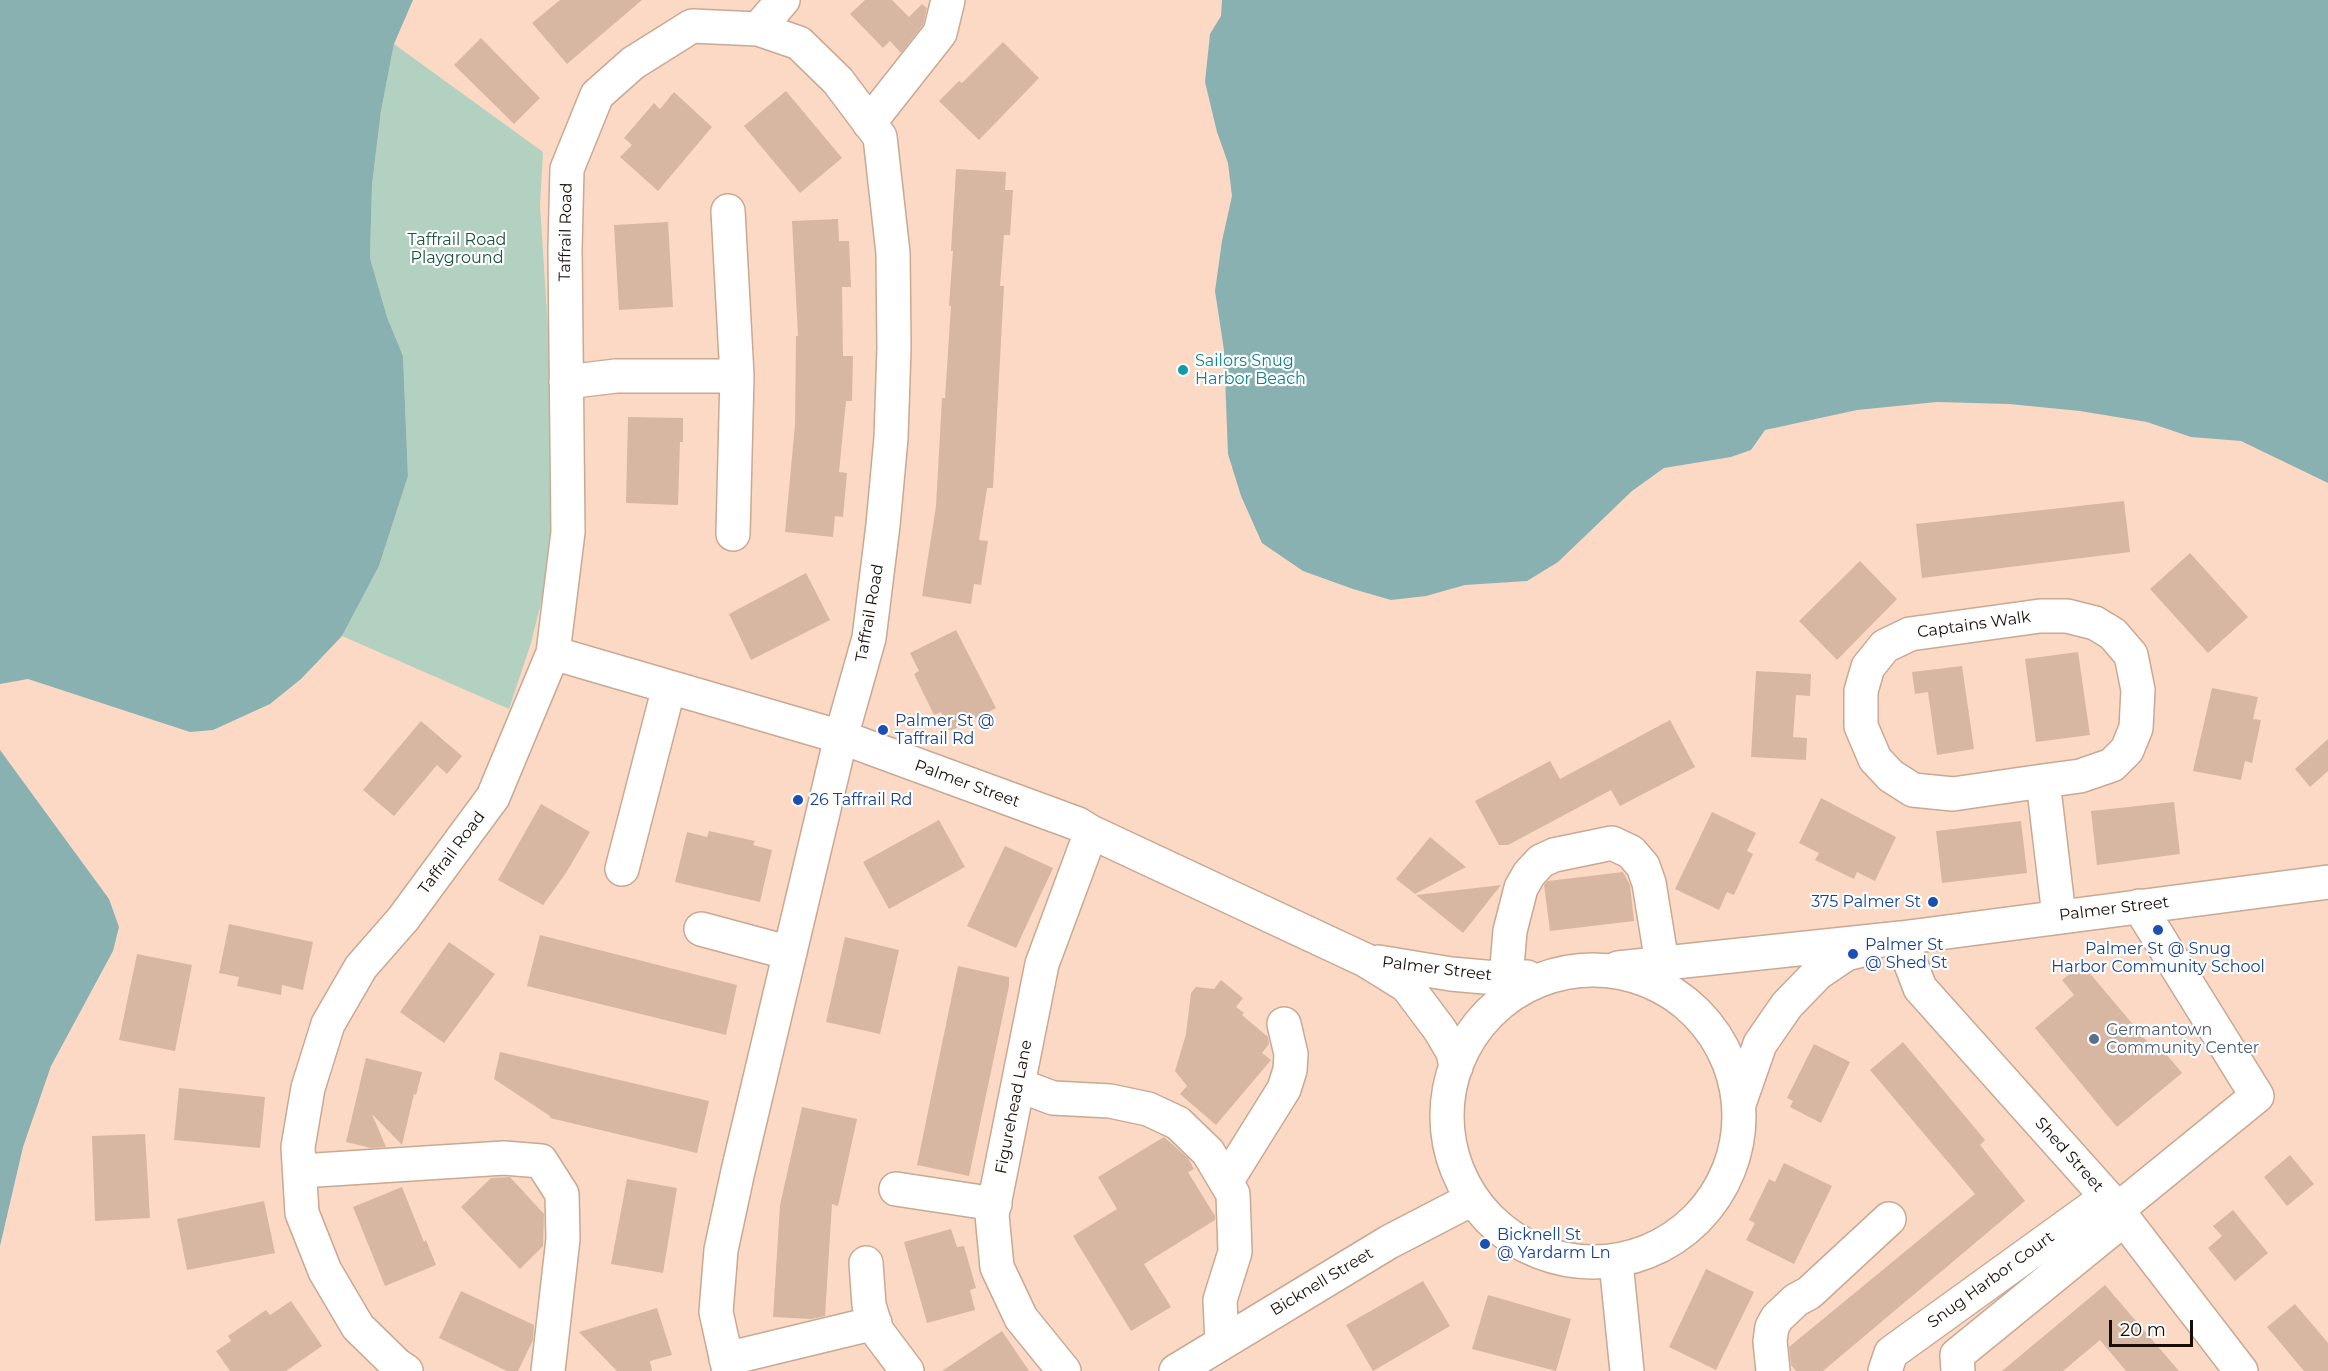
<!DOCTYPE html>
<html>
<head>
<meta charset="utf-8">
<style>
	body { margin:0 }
	#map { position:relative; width:2328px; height:1371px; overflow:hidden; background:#fbd9c4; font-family:Montserrat,sans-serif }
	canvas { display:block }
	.scale { position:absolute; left:2109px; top:1320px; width:84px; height:27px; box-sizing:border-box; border:3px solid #190e07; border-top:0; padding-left:8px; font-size:18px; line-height:21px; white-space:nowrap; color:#190e07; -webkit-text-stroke:4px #fff; paint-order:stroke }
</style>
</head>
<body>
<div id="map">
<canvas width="2328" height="1371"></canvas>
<div class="scale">20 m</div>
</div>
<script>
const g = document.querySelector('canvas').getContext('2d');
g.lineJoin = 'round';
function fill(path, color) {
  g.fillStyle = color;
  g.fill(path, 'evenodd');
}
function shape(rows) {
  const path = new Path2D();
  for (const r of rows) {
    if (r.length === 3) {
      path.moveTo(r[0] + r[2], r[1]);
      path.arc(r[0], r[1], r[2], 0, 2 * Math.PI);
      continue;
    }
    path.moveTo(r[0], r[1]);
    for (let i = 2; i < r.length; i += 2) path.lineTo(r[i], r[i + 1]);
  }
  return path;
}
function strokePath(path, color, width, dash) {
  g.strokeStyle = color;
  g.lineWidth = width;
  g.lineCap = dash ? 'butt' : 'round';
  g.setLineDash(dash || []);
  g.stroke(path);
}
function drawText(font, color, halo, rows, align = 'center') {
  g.font = font + ' Montserrat,sans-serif';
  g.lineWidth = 4.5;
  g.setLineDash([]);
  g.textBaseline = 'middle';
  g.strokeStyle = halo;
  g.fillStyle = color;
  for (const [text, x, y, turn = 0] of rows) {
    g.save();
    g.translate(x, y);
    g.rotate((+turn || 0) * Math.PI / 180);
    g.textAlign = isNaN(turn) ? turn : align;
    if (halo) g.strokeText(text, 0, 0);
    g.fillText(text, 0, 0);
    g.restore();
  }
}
const green = shape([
	[394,44,543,152,540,205,554,421,556,503,546,582,531,643,509,709,342,636,379,566,408,476,403,356,387,317,370,258,372,185,381,111]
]);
const water = shape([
	[0,0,413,0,394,44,381,111,372,185,370,258,387,317,403,356,408,476,379,566,342,636,301,679,270,704,213,730,190,732,28,679,0,684],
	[1222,0,2328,0,2328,483,2241,441,2191,437,2147,422,2080,411,2009,404,1937,402,1857,410,1765,430,1751,450,1731,457,1664,468,1632,491,1558,562,1527,581,1465,585,1426,596,1391,600,1353,589,1303,571,1262,543,1241,496,1228,454,1224,350,1215,291,1222,241,1232,196,1228,163,1217,132,1205,82,1210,34,1221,16],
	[0,750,109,899,119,927,113,951,51,1066,23,1147,0,1246]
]);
const building = shape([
	[560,0,642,0,567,64,532,23],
	[865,0,892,0,909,17,922,4,927,8,923,25,901,53,890,41,883,48,850,14],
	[481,38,540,98,514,124,454,65],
	[1003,42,1039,78,979,140,939,101,959,81,962,83],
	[786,91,842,158,800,193,744,126],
	[674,92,712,127,658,191,620,157,632,145,624,138,654,103,660,109],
	[956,169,1006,172,1005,190,1013,190,1010,235,1004,235,1000,286,1004,286,993,488,987,488,979,540,988,541,981,585,974,584,971,604,922,596,936,506,942,398,945,398,951,306,949,306,953,251,951,251],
	[838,219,839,241,849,241,851,287,842,287,843,356,853,356,852,401,846,401,839,472,847,473,843,517,835,516,833,537,785,532,795,425,796,336,798,336,792,221],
	[668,222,673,307,619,310,614,225],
	[628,417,683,418,683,442,680,442,678,505,626,503],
	[2124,501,2130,552,1922,578,1916,524],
	[2190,553,2248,617,2208,653,2150,589],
	[1860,561,1897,599,1837,660,1799,621],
	[806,573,830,620,751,660,729,614],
	[956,630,996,708,950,731,941,712,934,715,914,674,919,671,910,653],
	[2078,652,2090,735,2036,742,2025,659],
	[1962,666,1974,749,1937,755,1928,692,1915,694,1912,672],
	[1756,671,1811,674,1810,696,1796,695,1793,737,1807,738,1806,760,1751,757],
	[2212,688,2258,697,2253,719,2261,720,2252,763,2245,761,2241,780,2193,771],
	[1670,720,1695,767,1620,806,1611,790,1508,845,1499,845,1475,801,1550,761,1560,779],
	[421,721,462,756,447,774,437,765,394,816,363,790],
	[2328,739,2328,771,2310,787,2295,769],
	[1821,798,1896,837,1875,881,1857,872,1854,879,1815,860,1819,853,1799,843],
	[2174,802,2180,854,2097,865,2091,811],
	[541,804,590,832,566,873,543,905,498,880],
	[1712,812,1756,833,1747,851,1753,854,1734,895,1727,892,1719,910,1675,889],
	[939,820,965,867,889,909,863,862],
	[2021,821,2027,873,1942,883,1936,831],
	[709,831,755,841,753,845,772,850,760,902,675,882,687,832,707,837],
	[1430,837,1466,867,1415,894,1396,879],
	[1005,846,1053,868,1016,948,967,926],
	[1623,872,1630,885,1634,921,1550,931,1544,885,1548,881],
	[1501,885,1463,933,1416,895],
	[229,924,313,942,303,990,282,985,281,995,237,986,239,977,219,973],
	[540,935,737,985,726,1035,527,986],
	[845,937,899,950,880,1034,826,1022],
	[449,942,495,974,444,1043,400,1012],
	[137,954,192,965,175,1051,119,1040],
	[2082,964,2157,1053,2162,1049,2182,1073,2117,1127,2035,1028,2074,995,2062,980],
	[958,966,1009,977,1009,986,969,1176,917,1165],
	[1221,980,1243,998,1236,1007,1244,1013,1242,1015,1268,1037,1269,1044,1262,1053,1271,1060,1216,1125,1180,1094,1187,1086,1175,1071,1186,1034,1191,993,1196,987,1214,989],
	[1903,1042,1985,1140,1980,1145,2025,1201,1823,1371,1796,1371,1791,1365,1789,1347,1975,1194,1870,1070],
	[1814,1044,1850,1062,1821,1123,1790,1107,1793,1101,1787,1098],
	[500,1052,709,1101,697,1153,550,1118,550,1116,494,1079],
	[366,1058,422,1072,416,1095,414,1094,402,1145,372,1114,386,1147,371,1148,346,1142],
	[179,1088,265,1097,260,1148,174,1140],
	[802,1107,857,1119,838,1206,832,1204,825,1316,811,1319,773,1317,780,1205],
	[145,1134,150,1218,95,1221,92,1136],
	[1164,1137,1188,1158,1194,1169,1188,1172,1215,1216,1215,1220,1144,1264,1171,1307,1131,1331,1073,1236,1117,1209,1098,1177],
	[2290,1155,2314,1184,2287,1206,2264,1177],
	[1784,1163,1832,1186,1794,1264,1746,1240,1755,1223,1749,1220,1769,1179,1775,1182],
	[510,1177,544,1214,543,1246,520,1269,461,1207,491,1178],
	[627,1179,677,1188,663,1273,611,1264],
	[402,1187,424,1242,426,1240,436,1265,385,1286,353,1207],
	[264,1201,275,1253,187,1270,177,1219],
	[2233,1210,2268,1253,2235,1281,2208,1248,2222,1236,2213,1226],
	[951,1229,957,1247,964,1246,976,1288,970,1290,975,1310,927,1323,904,1242],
	[1706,1269,1754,1292,1716,1370,1669,1347],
	[1423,1281,1450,1326,1373,1371,1346,1325],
	[2105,1285,2179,1371,2126,1371,2100,1340,2063,1371,2002,1371],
	[461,1291,534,1325,533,1340,518,1371,507,1371,439,1338],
	[1488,1295,1571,1319,1556,1371,1472,1349],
	[291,1301,322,1346,286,1371,230,1371,216,1351,231,1341,228,1336,266,1310,270,1315],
	[2295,1304,2328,1343,2328,1371,2304,1371,2267,1327],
	[657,1308,672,1355,650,1361,652,1371,617,1371,579,1332],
	[1002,1331,1029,1371,942,1371]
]);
const minor = shape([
	[758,29,783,0],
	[869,123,940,33,948,0],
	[728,211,737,376,733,534],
	[566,382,616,376,737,376],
	[553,653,841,737,1078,824,1091,832,1365,960,1407,986,1440,1030,1453,1052,1456,1067],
	[2043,781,2080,776,2112,765,2127,750,2136,728,2138,690,2131,655,2113,634,2095,623,2067,616,2040,616,1910,634,1885,646,1868,667,1861,691,1861,726,1875,759,1891,776,1913,790,1953,794,2043,781,2059,916],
	[622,869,669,687],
	[701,929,790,953],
	[1901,938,1920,988,2107,1197,2241,1371],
	[1378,962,1451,974,1496,978,1527,977],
	[1618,968,1901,938,2328,882],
	[1593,1116,146],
	[1506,978,1510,931,1521,888,1529,874,1541,861,1554,855,1612,843,1631,852,1643,866,1649,883,1662,963],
	[1018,1085,1053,1098,1110,1101,1148,1109,1178,1123,1208,1152,1233,1194,1235,1252,1220,1300,1222,1343],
	[1739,1104,1760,1044,1787,1005,1818,973,1846,954,1862,950],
	[301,1171,504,1158,541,1161,562,1194,563,1239,548,1371],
	[1226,1182,1284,1089,1290,1070,1291,1054,1284,1024],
	[896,1189,995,1204],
	[2117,1210,2257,1096,2139,906],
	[1616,1262,1627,1371],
	[866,1263,869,1305,877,1331,907,1371],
	[726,1359,875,1323],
	[406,1371,397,1365,358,1327,325,1271,302,1213,298,1147,308,1088,328,1024,361,967,403,919,493,797,553,653,568,532,565,249,567,169,597,95,633,63,692,26,758,29,799,43,838,81,880,137,893,253,894,348,891,438,883,525,869,638,841,737,738,1171,721,1250,716,1312,729,1371],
	[1064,1371,1021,1318,997,1267,992,1215,1042,964,1091,832],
	[1176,1371,1389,1242,1472,1199],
	[1773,1371,1770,1341,1772,1327,1777,1318,1796,1300,1809,1293,1889,1219],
	[1885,1371,1891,1353,2107,1197],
	[1958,1371,1957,1355,2124,1219]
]);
const markers = [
	[1183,370,6,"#0f9aa8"],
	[883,730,6,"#1a4fb4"],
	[798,800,6,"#1a4fb4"],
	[1933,902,6,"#1a4fb4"],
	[2158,930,6,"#1a4fb4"],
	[1853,954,6,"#1a4fb4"],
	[2094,1039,6,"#5c6f8a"],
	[1485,1244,6,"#1a4fb4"]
];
const streetNames = [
	["Taffrail Road",566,232,-89],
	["Taffrail Road",870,613,-80],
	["Captains Walk",1974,625,-8],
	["Palmer Street",967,784,20],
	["Taffrail Road",452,853,-53],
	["Palmer Street",2114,909,-7],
	["Palmer Street",1437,969,7],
	["Figurehead Lane",1014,1107,-79],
	["Shed Street",2069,1155,48],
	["Snug Harbor Court",1991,1280,-36],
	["Bicknell Street",1322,1282,-31]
];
const parkNames = [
	["Taffrail Road",457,240],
	["Playground",457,258]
];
const cultureNames = [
	["Sailors Snug",1195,361],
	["Harbor Beach",1195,379]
];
const transitNames = [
	["Palmer St @",895,721],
	["Taffrail Rd",895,739],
	["26 Taffrail Rd",810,800],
	["375 Palmer St",1921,902,"right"],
	["Palmer St",1865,945],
	["@ Shed St",1865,963],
	["Palmer St @ Snug",2158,949,"center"],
	["Harbor Community School",2158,967,"center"],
	["Bicknell St",1497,1235],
	["@ Yardarm Ln",1497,1253]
];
const serviceNames = [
	["Germantown",2106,1030],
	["Community Center",2106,1048]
];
fill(green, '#b2d1c1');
fill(water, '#89b1b2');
fill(building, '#d8b7a2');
strokePath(minor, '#c9a994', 36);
strokePath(minor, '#fff', 33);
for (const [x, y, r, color] of markers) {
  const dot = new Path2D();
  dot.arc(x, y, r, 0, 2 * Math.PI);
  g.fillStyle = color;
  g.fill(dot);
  strokePath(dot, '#fff', 2);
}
drawText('16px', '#190e07', '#fff', streetNames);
drawText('16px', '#19543d', '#fff', parkNames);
drawText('16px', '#0d838f', '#fff', cultureNames, 'left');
drawText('16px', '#164399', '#fff', transitNames, 'left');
drawText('16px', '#4e5e75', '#fff', serviceNames, 'left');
</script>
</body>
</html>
